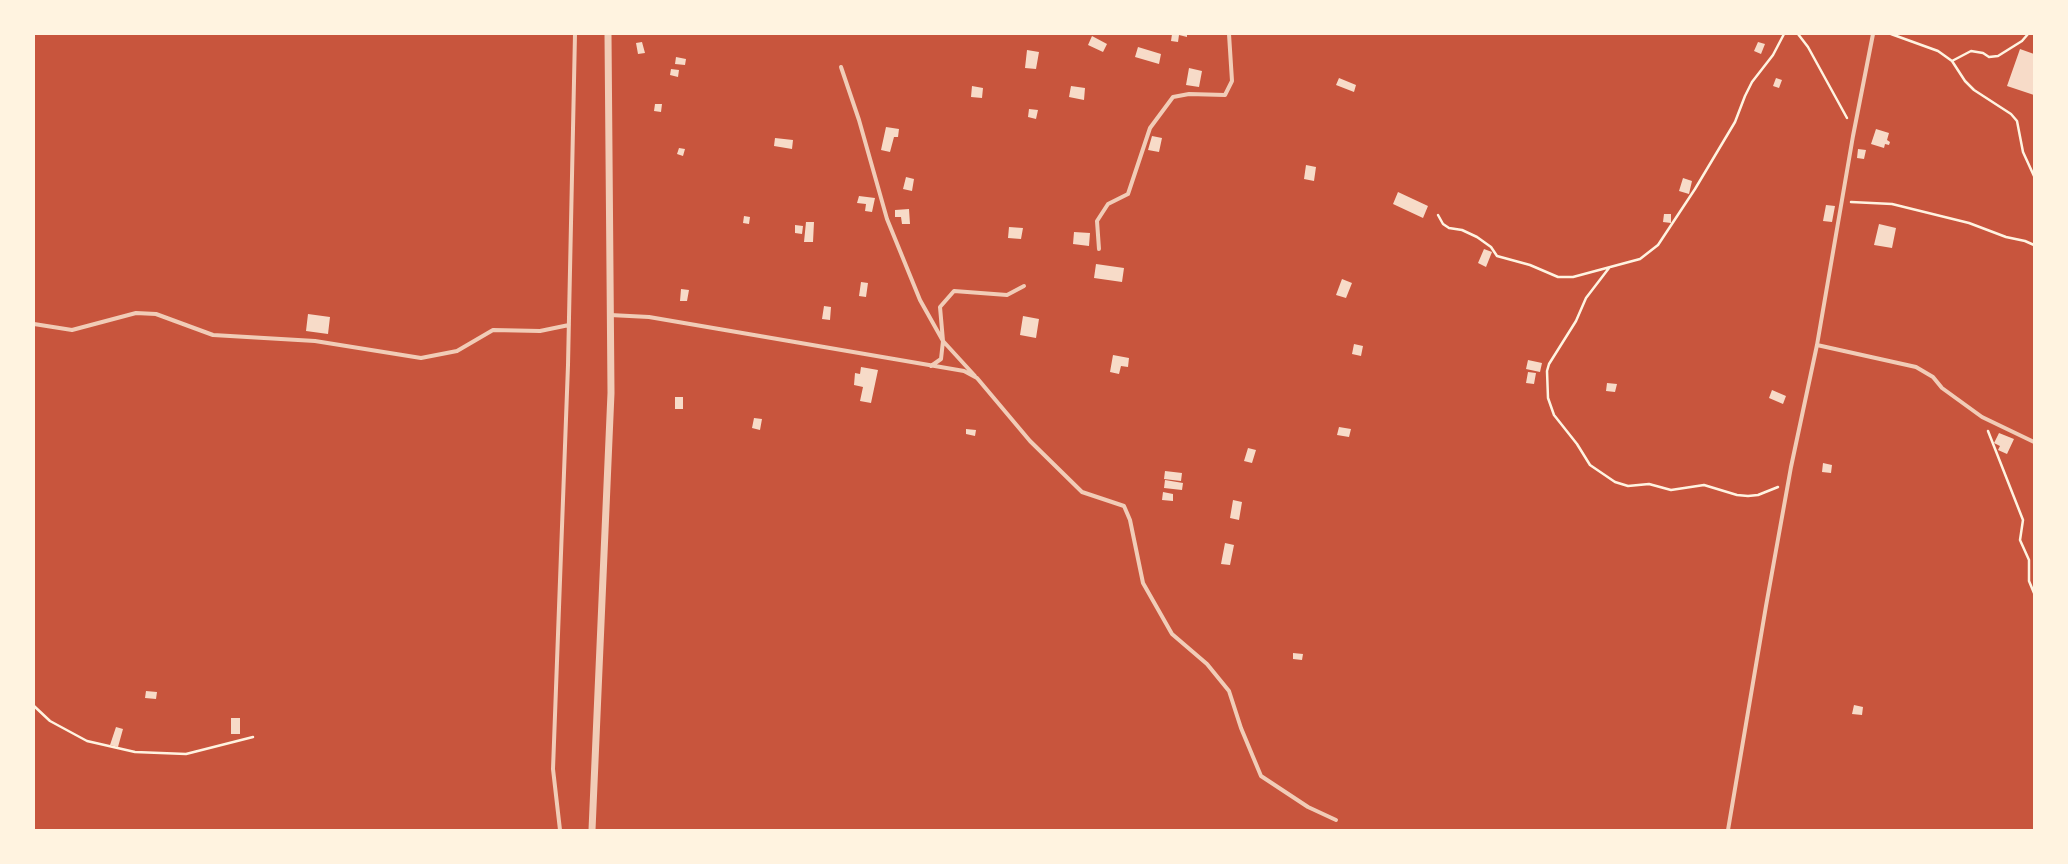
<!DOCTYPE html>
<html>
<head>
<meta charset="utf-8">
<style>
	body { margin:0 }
	#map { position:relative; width:2068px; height:864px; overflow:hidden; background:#c8553d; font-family:Quicksand,sans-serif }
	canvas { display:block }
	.frame { position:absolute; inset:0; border:35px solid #fff3e0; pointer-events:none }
</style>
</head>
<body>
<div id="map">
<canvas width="2068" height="864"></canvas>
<div class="frame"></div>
</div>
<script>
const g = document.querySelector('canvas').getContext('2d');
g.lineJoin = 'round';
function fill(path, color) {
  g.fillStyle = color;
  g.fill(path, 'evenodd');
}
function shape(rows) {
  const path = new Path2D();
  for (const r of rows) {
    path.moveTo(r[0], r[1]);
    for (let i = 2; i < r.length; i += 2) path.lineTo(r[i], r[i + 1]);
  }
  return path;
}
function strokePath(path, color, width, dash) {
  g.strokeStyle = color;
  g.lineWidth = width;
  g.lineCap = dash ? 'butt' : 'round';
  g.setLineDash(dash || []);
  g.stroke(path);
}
const building = shape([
	[1172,34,1187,34,1187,37,1179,35,1178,42,1171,41],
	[1092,36,1107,44,1103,52,1088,45],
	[642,42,645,53,638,54,636,43],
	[1758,42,1765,44,1761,54,1754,51],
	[1138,47,1161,54,1159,64,1135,57],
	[2020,49,2034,54,2034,95,2007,86],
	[1027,50,1039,52,1036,69,1025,68],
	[676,57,686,59,685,65,675,64],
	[1189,68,1202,71,1199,87,1186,85],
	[671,69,679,70,678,77,670,75],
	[1339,78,1356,85,1354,92,1336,85],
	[1776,78,1782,80,1779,88,1773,86],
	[972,86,983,88,982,98,971,97],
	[1071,86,1085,88,1084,100,1069,97],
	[655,104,662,104,661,112,654,111],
	[1029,109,1038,110,1036,119,1028,117],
	[886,127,899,129,898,137,894,137,890,152,881,150],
	[1876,129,1889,133,1887,140,1890,142,1889,145,1885,144,1884,148,1871,144],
	[1152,136,1162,138,1159,152,1148,150],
	[775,138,793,140,792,149,774,146],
	[679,148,685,149,683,156,677,154],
	[1858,149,1866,150,1864,159,1857,158],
	[1306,165,1316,167,1314,181,1304,179],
	[906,177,914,179,912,191,903,189],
	[1683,178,1692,181,1689,194,1679,191],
	[1398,192,1428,206,1423,218,1393,204],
	[859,196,875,198,872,212,865,211,866,204,857,203],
	[1826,205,1835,206,1832,222,1823,221],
	[909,209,910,224,902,224,901,217,895,217,895,210],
	[1664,214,1671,214,1671,223,1663,222],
	[744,216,750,217,749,224,743,223],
	[806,222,814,222,813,242,804,242],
	[1879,224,1896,228,1892,248,1874,245],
	[795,225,803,226,802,234,795,233],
	[1009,227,1023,228,1021,239,1008,238],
	[1074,232,1090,233,1089,246,1073,244],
	[1484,249,1492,252,1486,267,1478,263],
	[1096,264,1124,268,1122,282,1094,278],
	[1342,279,1352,283,1346,298,1336,295],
	[861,282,868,283,866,297,859,296],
	[681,289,689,290,687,301,680,301],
	[824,306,831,307,830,320,822,319],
	[308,314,330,317,328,334,306,331],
	[1023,316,1039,319,1036,338,1020,335],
	[1354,344,1363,346,1361,356,1352,354],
	[1113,355,1129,358,1128,367,1121,366,1119,374,1110,372],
	[1528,360,1542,363,1540,372,1526,369],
	[861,367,878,370,871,403,860,401,863,387,854,385,855,373,860,374],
	[1528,372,1536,373,1534,384,1526,383],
	[1607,383,1617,384,1615,392,1606,391],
	[1772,390,1786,396,1783,404,1769,398],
	[675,397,683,397,683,409,675,409],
	[754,418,762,419,760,430,752,428],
	[1339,427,1351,429,1349,437,1337,435],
	[966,429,976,430,975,436,966,434],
	[1999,433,2014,439,2007,454,1998,450,2000,446,1994,443],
	[1248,448,1256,450,1252,463,1244,461],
	[1823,463,1832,465,1831,473,1822,472],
	[1165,471,1182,473,1181,481,1164,479],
	[1165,480,1183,483,1182,490,1164,488],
	[1163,492,1173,494,1173,501,1162,500],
	[1233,500,1242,502,1239,520,1230,518],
	[1225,543,1234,545,1230,565,1221,564],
	[1293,653,1303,654,1302,660,1293,659],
	[146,691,157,692,156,699,145,698],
	[1854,705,1863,707,1862,715,1852,714],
	[231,718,240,718,240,734,231,734],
	[116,727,123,729,118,747,110,745]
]);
const path = shape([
	[1798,34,1808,47,1847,118],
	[1891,34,1938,51,1952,61,1965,81,1974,90,2011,114,2017,121,2023,152,2034,176],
	[1952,61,1971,51,1983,53,1989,57,1998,56,2022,41,2028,34],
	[1851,202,1892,204,1969,223,2006,237,2025,241,2034,245],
	[1438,215,1443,224,1449,228,1462,230,1477,237,1491,247,1497,256,1530,265,1558,277,1573,277,1640,259,1658,245,1695,189,1735,122,1745,96,1752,82,1773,55,1784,34],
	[1609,268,1586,298,1576,321,1549,364,1547,371,1548,398,1554,415,1577,444,1590,465,1615,482,1628,486,1649,484,1671,490,1704,485,1737,495,1748,496,1758,495,1778,487],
	[1988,431,2023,520,2020,540,2029,560,2029,581,2034,593],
	[34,706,50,721,87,741,135,752,186,754,253,737]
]);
const minor = shape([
	[841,67,859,120,887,219,920,300,943,341,975,376],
	[1099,249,1097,221,1108,204,1128,194,1150,128,1173,97,1189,94,1225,95,1232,81,1229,34],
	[610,315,649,317,964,371,977,378,1030,441,1082,492,1124,506,1130,520,1143,583,1172,634,1207,664,1229,691,1241,728,1261,776,1308,807,1336,820],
	[34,324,72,330,136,313,156,314,213,335,315,341,421,358,457,351,493,330,540,331,569,325],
	[1817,345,1916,367,1933,377,1942,388,1982,417,2034,442],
	[931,366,941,359,943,341,940,307,954,291,1007,295,1024,286],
	[560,830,553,769,568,365,575,34],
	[1728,830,1766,606,1791,467,1817,345,1853,136,1873,34]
]);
const tertiary = shape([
	[592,830,611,393,608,34]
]);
fill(building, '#f7dbc8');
strokePath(path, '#fff3e0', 2.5);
strokePath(minor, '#f1ccb7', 4);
strokePath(tertiary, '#f1ccb7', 7);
</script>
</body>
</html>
